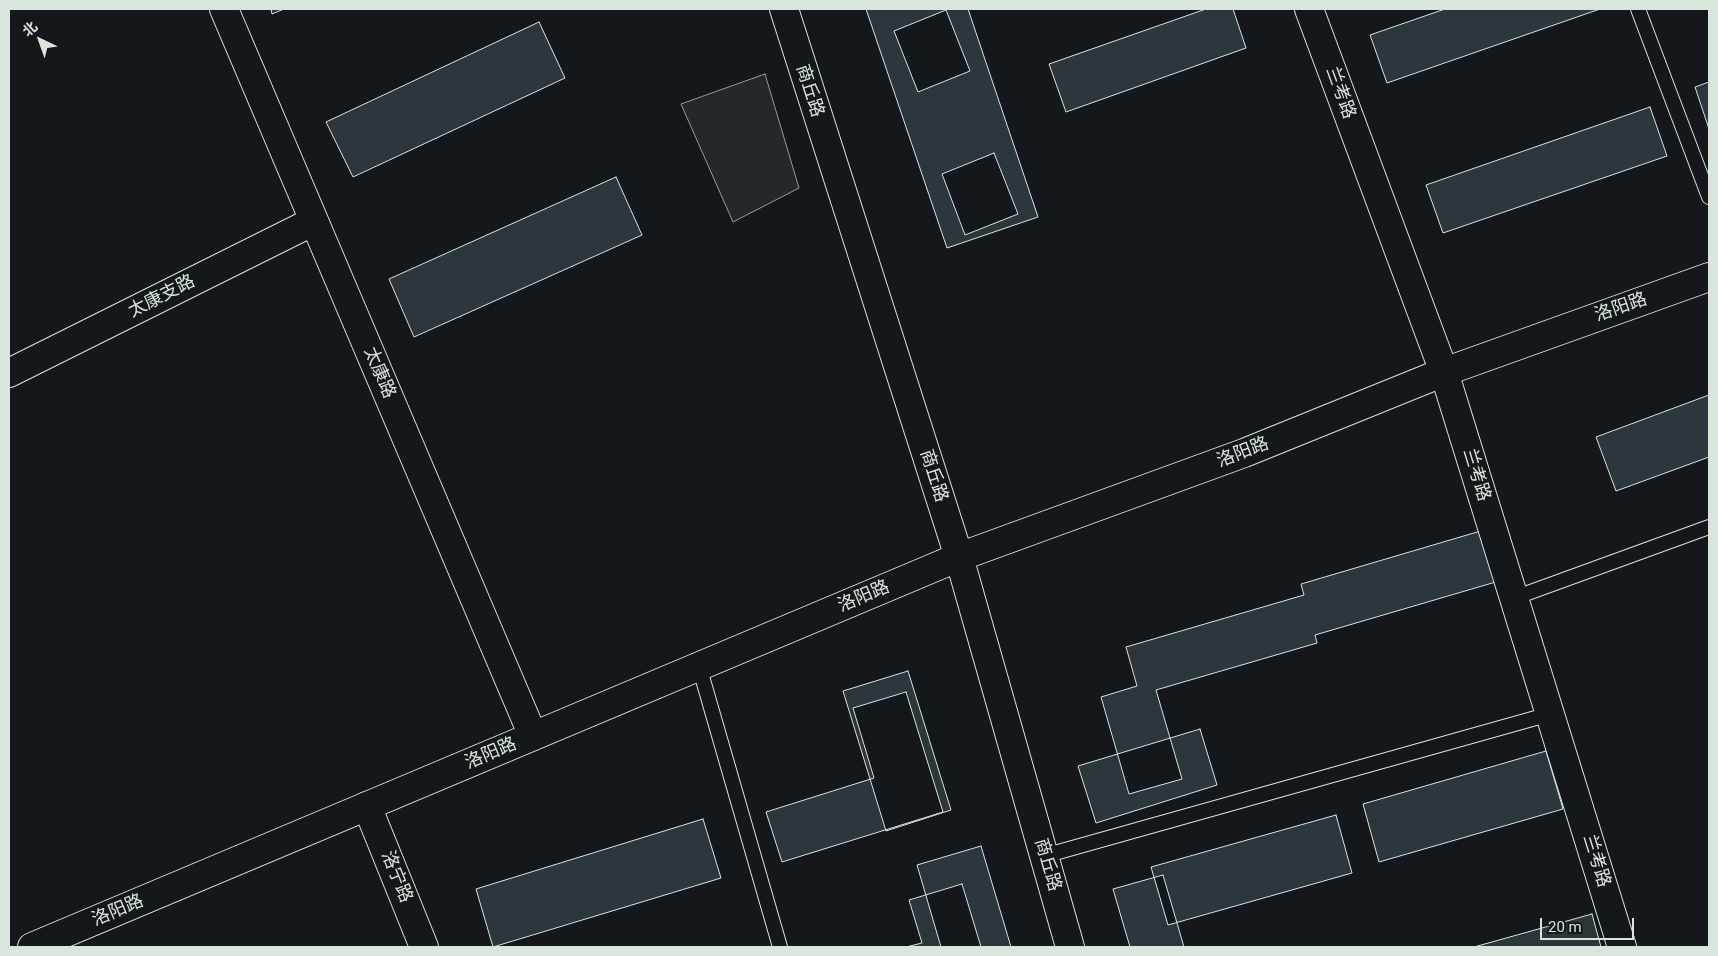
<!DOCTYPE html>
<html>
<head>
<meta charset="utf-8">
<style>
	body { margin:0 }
	#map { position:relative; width:1718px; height:956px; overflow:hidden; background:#14181c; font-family:Roboto,"Noto Sans SC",sans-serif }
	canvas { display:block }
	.frame { position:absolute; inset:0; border:10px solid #d8e6dc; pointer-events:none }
	.north { position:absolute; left:15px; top:15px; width:50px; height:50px; -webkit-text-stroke:4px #14181c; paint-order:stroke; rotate:318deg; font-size:14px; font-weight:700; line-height:20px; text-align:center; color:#d8e6dc }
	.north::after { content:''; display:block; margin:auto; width:18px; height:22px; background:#d8e6dc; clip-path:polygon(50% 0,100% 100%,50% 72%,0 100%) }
	.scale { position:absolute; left:1540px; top:918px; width:94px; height:22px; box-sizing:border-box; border:2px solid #d8e6dc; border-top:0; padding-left:6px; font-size:15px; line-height:18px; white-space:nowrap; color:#d8e6dc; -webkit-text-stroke:4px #14181c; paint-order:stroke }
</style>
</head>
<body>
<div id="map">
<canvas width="1718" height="956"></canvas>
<div class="frame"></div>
<div class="north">北</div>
<div class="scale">20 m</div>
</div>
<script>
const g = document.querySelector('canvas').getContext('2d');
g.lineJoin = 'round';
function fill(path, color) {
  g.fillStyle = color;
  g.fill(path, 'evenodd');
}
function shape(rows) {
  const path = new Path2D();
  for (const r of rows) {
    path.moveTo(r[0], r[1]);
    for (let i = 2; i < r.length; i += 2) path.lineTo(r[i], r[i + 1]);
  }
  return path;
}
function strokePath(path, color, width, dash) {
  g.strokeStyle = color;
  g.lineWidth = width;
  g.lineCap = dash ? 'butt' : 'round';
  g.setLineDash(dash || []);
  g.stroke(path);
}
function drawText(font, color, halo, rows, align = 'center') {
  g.font = font + ' Roboto,"Noto Sans SC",sans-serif';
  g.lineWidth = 4;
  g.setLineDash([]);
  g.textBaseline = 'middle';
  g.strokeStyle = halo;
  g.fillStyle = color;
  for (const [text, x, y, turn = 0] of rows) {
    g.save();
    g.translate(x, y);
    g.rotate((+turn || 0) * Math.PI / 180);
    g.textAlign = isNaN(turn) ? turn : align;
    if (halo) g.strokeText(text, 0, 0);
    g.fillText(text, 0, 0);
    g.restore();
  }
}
const parking = shape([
	[765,74,799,188,733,222,681,104,765,74]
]);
const building = shape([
	[271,9,284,9,272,14,271,9],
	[866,9,968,9,1038,217,947,248,866,9],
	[1206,9,1233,9,1246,48,1066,112,1049,64,1206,9],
	[1445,9,1600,9,1387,83,1370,35,1445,9],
	[946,10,970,71,918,92,894,31,946,10],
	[539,22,565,78,353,177,326,122,539,22],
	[1709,82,1709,129,1695,87,1709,82],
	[1650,107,1667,156,1443,233,1426,185,1650,107],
	[994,153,1018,214,965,235,942,174,994,153],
	[616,177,642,235,414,337,389,279,616,177],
	[1709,395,1709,457,1616,491,1596,437,1709,395],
	[1484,530,1499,581,1315,635,1317,643,1156,690,1182,779,1129,794,1101,697,1137,686,1126,647,1304,595,1301,584,1484,530],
	[908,671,951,810,886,831,843,691,908,671],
	[906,692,943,812,782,862,766,812,874,778,853,708,906,692],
	[1200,729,1217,785,1096,823,1078,766,1200,729],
	[1546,751,1563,809,1379,862,1363,804,1546,751],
	[1336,815,1352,873,1168,925,1151,867,1336,815],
	[703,819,721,878,493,947,476,889,703,819],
	[981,846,1011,947,941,947,917,865,981,846],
	[1163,875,1184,947,1130,947,1113,889,1163,875],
	[962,884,981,947,906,947,922,943,909,900,962,884],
	[1592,914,1601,947,1474,947,1592,914]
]);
const lane = shape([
	[1638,9,1709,197],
	[1514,598,1709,527],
	[699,666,780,947],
	[1044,856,1550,714]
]);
const street = shape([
	[224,9,533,736],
	[1309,9,1444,372,1622,947],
	[9,373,314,221],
	[367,806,424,947]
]);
const secondary = shape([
	[784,9,959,557,1070,947],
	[32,947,959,557,1244,453,1444,372,1709,277]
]);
const streetNames = [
	["商丘路",809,91,72],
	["兰考路",1340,93,70],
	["太康支路",162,297,-27],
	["洛阳路",1621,308,-19],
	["太康路",379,373,67],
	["洛阳路",1243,453,-21],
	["兰考路",1476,475,73],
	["商丘路",933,476,72],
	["洛阳路",864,597,-23],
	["洛阳路",491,754,-23],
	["兰考路",1596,861,73],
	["商丘路",1047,865,74],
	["洛宁路",396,877,68],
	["洛阳路",118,911,-23]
];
fill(parking, '#24282b');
strokePath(parking, '#939e99', 1);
fill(building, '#2c363c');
strokePath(building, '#d8e6dc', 1);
strokePath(lane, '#d8e6dc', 16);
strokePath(street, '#d8e6dc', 30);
strokePath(secondary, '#d8e6dc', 30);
strokePath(lane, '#14181c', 14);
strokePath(street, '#14181c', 28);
strokePath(secondary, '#14181c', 28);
drawText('18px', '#d8e6dc', '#14181c', streetNames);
</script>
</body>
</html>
